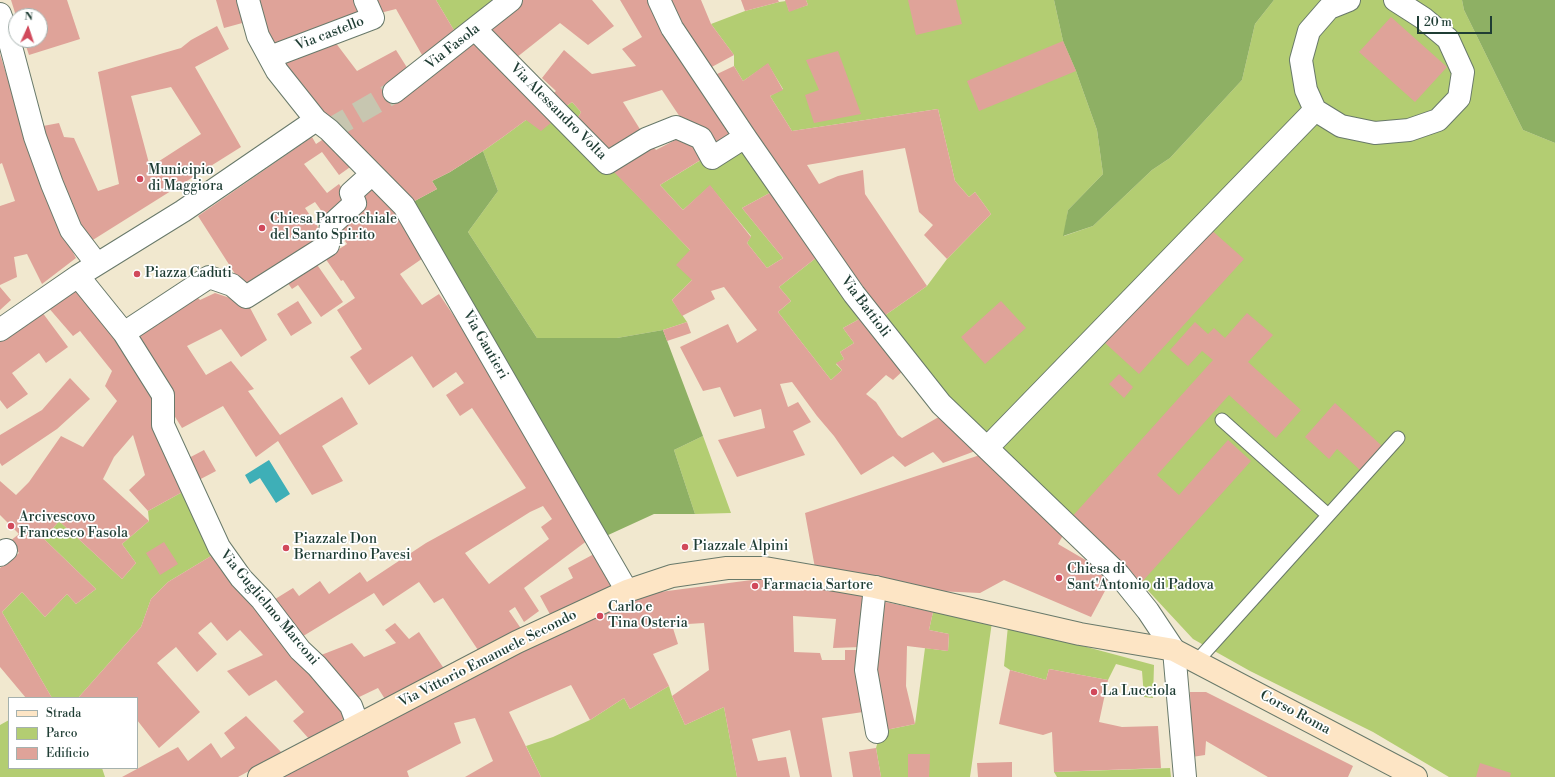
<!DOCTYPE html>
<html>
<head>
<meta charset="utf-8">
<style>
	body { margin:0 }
	#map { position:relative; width:1555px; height:777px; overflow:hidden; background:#f1e8cf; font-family:"Libre Bodoni",serif }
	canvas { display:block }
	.legend { position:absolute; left:8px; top:697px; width:130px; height:72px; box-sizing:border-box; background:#fff; border:1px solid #a5b1ae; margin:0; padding:5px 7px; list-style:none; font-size:12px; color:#1f3d34 }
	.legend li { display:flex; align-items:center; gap:8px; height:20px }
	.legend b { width:20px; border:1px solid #a5b1ae }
	.north { position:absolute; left:8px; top:8px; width:40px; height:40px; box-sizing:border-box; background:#fff; border:1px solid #a5b1ae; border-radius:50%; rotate:3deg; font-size:11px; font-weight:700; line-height:16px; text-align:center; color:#1f3d34 }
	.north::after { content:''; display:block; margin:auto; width:14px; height:18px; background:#d1495b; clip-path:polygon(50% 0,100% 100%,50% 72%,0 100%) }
	.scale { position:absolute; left:1417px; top:16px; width:75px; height:18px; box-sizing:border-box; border:2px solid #1f3d34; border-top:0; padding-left:5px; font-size:12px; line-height:14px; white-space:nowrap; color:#1f3d34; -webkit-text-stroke:3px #fff; paint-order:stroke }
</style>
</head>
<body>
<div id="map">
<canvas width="1555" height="777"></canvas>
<ul class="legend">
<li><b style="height:5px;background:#fde5c5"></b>Strada</li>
<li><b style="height:11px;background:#b3cd72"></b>Parco</li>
<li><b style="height:11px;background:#dfa399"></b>Edificio</li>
</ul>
<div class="north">N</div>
<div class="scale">20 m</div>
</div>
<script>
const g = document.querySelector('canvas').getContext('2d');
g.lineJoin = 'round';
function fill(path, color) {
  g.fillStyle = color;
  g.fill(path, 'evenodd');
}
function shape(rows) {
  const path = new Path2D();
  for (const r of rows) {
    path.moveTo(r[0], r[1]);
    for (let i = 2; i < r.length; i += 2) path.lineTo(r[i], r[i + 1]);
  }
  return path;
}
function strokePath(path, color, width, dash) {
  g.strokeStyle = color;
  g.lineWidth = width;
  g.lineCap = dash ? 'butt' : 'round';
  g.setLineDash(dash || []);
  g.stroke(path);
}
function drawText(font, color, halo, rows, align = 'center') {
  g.font = font + ' "Libre Bodoni",serif';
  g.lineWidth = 3.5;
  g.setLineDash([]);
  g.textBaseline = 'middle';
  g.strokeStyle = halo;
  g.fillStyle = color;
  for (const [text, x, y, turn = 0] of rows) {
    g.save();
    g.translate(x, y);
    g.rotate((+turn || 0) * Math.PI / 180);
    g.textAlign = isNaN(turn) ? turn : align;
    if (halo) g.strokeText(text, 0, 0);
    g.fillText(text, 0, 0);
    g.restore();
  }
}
const green = shape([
	[436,0,505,0,458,37],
	[806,0,1054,0,1063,41,1076,71,1097,130,1103,174,1068,210,1064,236,1093,226,1152,170,1170,158,1242,80,1255,24,1274,0,1462,0,1464,10,1523,130,1555,143,1555,777,1449,777,1373,732,1250,671,1193,639,1141,583,1010,463,903,347,884,316,927,286,947,259,991,214,975,192,969,197,955,181,938,109,792,131,770,96,783,89,768,64,743,81,734,66,734,55,711,24,745,11,779,2,786,1,789,11,808,5],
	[572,102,581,112,576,121,649,142,615,172,690,250,692,280,672,300,687,322,663,330,617,338,537,338,468,232,498,191,483,151,503,137,526,120,561,110],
	[740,136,777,189,742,208,783,258,767,268,747,243,751,236,710,186,683,210,660,185],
	[821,254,865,316,843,328,854,343,840,352,844,359,836,364,842,370,831,380,778,312,791,301,779,287],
	[703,436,731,513,695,514,674,450],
	[186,490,216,553,168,582,151,599,141,627,78,698,52,698,2,612,22,592,45,617,67,594,76,604,96,589,44,539,59,521,122,579,136,563,122,544,149,521,148,511],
	[933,612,992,622,970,777,881,777,876,748,881,731,915,724,925,648,948,651,949,634,929,630],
	[1008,626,1154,665,1153,698,1144,697,1142,671,1116,664,1108,680,1049,669,1046,680,1010,670,1004,666],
	[669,686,672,696,685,725,724,707,737,777,541,777,526,746,553,737,590,720,624,698,630,709],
	[9,720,9,768,102,768,105,777,0,777,0,725],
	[1170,768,1171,777,1057,777,1054,772]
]);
const forest = shape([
	[1054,0,1274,0,1255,24,1242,80,1170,158,1152,170,1093,226,1063,236,1068,210,1103,174,1097,130,1076,71,1063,41],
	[1462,0,1555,0,1555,143,1523,130,1464,10],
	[483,151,498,191,468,232,537,338,617,338,663,330,703,436,674,450,695,514,654,514,606,536,409,204,437,189,432,181,450,172]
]);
const water = shape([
	[269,460,290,494,276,503,260,478,250,484,245,475]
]);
const building = shape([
	[11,0,67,0,80,39,29,55,24,40,40,40,40,16,16,16],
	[216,0,240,0,246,22,224,28],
	[253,0,356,0,362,15,274,52],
	[375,0,436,0,458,37,426,62,396,9,380,13],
	[522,0,592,0,614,26,588,45,560,23,502,69,557,118,541,131,526,120,503,137,483,151,450,172,432,181,437,189,409,204,330,123,280,59,332,38,357,71,396,50,411,74,478,34],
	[620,0,655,0,740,136,717,151,688,129,662,90,623,102,643,134,607,156,576,121,581,112,572,102,561,110,548,98,556,91,542,78,564,50,592,74,636,66,622,49,642,37],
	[665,0,701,0,711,24,734,55,708,69],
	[741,0,778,0,779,2,745,11],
	[785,0,806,0,808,5,789,12],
	[908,0,956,0,962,24,916,35],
	[1391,17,1447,67,1415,102,1359,52],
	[217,26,229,49,195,67,241,147,88,243,69,213,43,126,59,123,64,137,74,138,98,191,119,184,98,72,181,48,191,40],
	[171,87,201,134,150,167,131,96],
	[1063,41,1076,71,979,111,967,81],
	[838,51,861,114,814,123,805,95,819,90,806,60],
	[0,54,34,163,61,229,76,258,42,284,27,254,14,257,17,277,0,285,0,206,15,201,2,163,0,164],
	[768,63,783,90,770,96,792,131,938,109,955,181,969,197,975,192,991,214,947,259,924,235,933,225,919,212,905,148,807,165,819,184,838,176,863,170,865,194,927,286,884,316,739,113,715,75,734,66,743,81],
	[331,134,353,165,339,175,322,152,304,164,327,193,339,184,352,203,328,220,315,202,305,208,326,239,246,291,198,216,312,137,316,144],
	[683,136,707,156,660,185,683,210,710,185,751,237,747,243,767,268,783,258,742,208,777,189,821,254,779,287,791,301,778,312,831,380,842,370,836,363,844,359,840,352,854,343,843,328,865,316,905,369,893,380,886,375,866,394,876,402,898,435,902,438,944,414,978,450,943,463,933,452,905,467,893,456,861,475,834,436,817,416,792,382,780,384,788,407,798,402,811,422,793,431,805,455,737,477,718,440,765,428,761,409,734,417,720,387,703,391,680,347,728,324,737,343,757,330,724,287,711,291,715,299,682,316,672,300,692,280,676,265,690,250,614,172,649,142,656,150],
	[376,181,426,256,400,274,422,305,439,294,537,439,562,489,557,493,592,537,524,588,539,611,524,622,515,607,509,611,522,630,480,653,443,598,434,603,419,582,383,606,374,593,300,638,272,601,293,588,299,596,320,581,329,594,360,572,367,582,426,543,526,488,472,408,460,416,446,395,464,383,456,372,433,388,412,356,369,385,350,357,362,349,337,310,355,298,343,280,341,281,325,258,347,244,336,227,367,206,359,193],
	[543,506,552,519,541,527,549,539,489,584,465,553,530,512],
	[1208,227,1244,259,1139,374,1104,342],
	[311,256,343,302,321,317,298,285,292,289,283,276],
	[76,285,158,396,186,490,148,511,129,490,145,475,133,435,114,457,103,479,149,521,122,544,136,563,122,579,59,521,44,539,96,589,76,604,67,594,45,617,22,592,2,612,52,698,26,698,0,667,0,568,19,553,10,541,19,534,0,515,0,481,16,495,29,482,61,436,83,447,117,401,105,386,112,371,80,331,73,336,47,306],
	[0,287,11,300,0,310],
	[215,293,248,304,267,340,241,357,221,329,187,346,206,375,231,361,254,389,248,391,280,435,342,397,358,424,322,446,343,481,312,495,278,441,256,457,223,406,182,428,167,404,175,398,134,338,196,296,200,300],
	[298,301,312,323,291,336,277,314],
	[1001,301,1026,328,985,364,961,337],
	[42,312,68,347,46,363,39,353,12,373,28,394,7,409,0,400,0,342],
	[1247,313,1273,335,1248,362,1301,410,1276,438,1229,395,1157,475,1179,495,1228,440,1251,461,1141,583,1070,519,1213,360,1202,351,1188,366,1170,350,1195,322,1208,334,1214,328,1225,338],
	[687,322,691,333,667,341,663,330],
	[1119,374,1133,387,1124,398,1109,384],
	[70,378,90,399,57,429,2,466,0,463,0,435,42,410],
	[1335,403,1382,446,1360,470,1337,449,1329,459,1305,437],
	[204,450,216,471,195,482,183,461],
	[983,454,1065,532,1058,544,1113,576,1091,617,1004,580,980,593,936,591,815,568,805,513],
	[164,542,178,564,160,575,146,553],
	[216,553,349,715,310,740,293,721,304,712,276,680,249,696,227,671,263,655,240,630,227,641,211,622,198,633,217,654,197,672,176,647,157,663,200,712,159,748,137,720,137,698,78,698,141,627,151,599,168,582],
	[594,554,612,585,552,618,540,596,573,578,568,568],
	[767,578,865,595,861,647,833,648,836,619,793,616,794,652,820,653,822,660,845,660,845,650,865,650,870,711,822,718,832,777,800,777,790,730,752,739,758,761,786,757,790,777,737,777,724,707,685,725,672,696,709,670,704,623,672,625,678,644,653,654,669,686,630,709,624,698,590,720,571,685,509,712,541,777,465,777,493,761,475,718,454,723,461,743,407,771,409,777,272,777,362,731,441,695,578,622,652,593],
	[876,600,933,612,929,630,949,634,948,651,907,646,906,686,915,724,881,731,870,674],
	[395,623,409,639,419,632,447,673,388,704,378,688,355,699,316,657,352,643,364,657,396,643,385,630],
	[1049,669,1108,680,1099,722,1122,727,1158,726,1161,768,1054,772,1052,732,1043,735,999,724,1010,670,1046,680],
	[1190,692,1206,692,1353,766,1348,777,1268,777,1206,741,1205,755,1192,757],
	[246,716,282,753,238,777,122,777,178,747,188,761,211,743,221,758,235,748,224,733],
	[876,748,881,777,853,777,849,752],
	[908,754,930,754,929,777,908,777],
	[1012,762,1012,777,978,777,977,763],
	[1480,763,1511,773,1510,777,1476,777]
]);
const streetTunnel = shape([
	[329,130,394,92]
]);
const lane = shape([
	[1222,420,1328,515],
	[1197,661,1398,438]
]);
const street = shape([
	[248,0,258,36,277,71,316,120,183,211,78,276,124,333,163,395,163,425,219,547,241,578,262,600,300,650,317,666,351,706,358,725],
	[659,0,672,28,745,137,854,294,941,404,1119,575,1148,611,1174,650,1185,777],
	[1349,0,1329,8,1309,31,1301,60,1306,90,1315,110,1341,126,1375,133,1409,130,1438,120,1459,98,1463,72,1448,39,1423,18,1395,0],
	[0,14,9,39,35,137,52,184,71,230,97,264],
	[475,29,607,163,646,139,676,127,701,138,712,158,745,137],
	[270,57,373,18,365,0],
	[394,92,511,0],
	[316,120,329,130,404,206,627,591],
	[0,330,78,276],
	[124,333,209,277,232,285,246,297,328,245,331,225,355,203,351,193,372,174],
	[987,448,1315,110],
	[0,555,6,550],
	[875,587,866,670,877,732]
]);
const secondary = shape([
	[259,777,517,642,627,591,672,576,727,568,765,568,875,587,1080,634,1174,650,1416,777]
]);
const markers = [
	[140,179,4,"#d1495b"],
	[262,228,4,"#d1495b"],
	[137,274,4,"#d1495b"],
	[11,526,4,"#d1495b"],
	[685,547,4,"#d1495b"],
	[286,548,4,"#d1495b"],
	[1059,578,4,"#d1495b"],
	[755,586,4,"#d1495b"],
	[600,616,4,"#d1495b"],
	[1094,692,4,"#d1495b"]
];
const streetNames = [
	["Via castello",330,34,-21],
	["Via Fasola",453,47,-38],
	["Via Alessandro Volta",558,112,45],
	["Via Battioli",865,307,53],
	["Via Gautieri",485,345,60],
	["Via Guglielmo Marconi",269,608,50],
	["Via Vittorio Emanuele Secondo",488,659,-27],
	["Corso Roma",1295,713,28]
];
const poiNames = [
	["Municipio",148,171],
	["di Maggiora",148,187],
	["Chiesa Parrocchiale",270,220],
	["del Santo Spirito",270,236],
	["Piazza Caduti",145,274],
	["Arcivescovo",19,518],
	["Francesco Fasola",19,534],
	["Piazzale Don",294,540],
	["Bernardino Pavesi",294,556],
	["Piazzale Alpini",693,547],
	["Chiesa di",1067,570],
	["Sant'Antonio di Padova",1067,586],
	["Farmacia Sartore",763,586],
	["Carlo e",608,608],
	["Tina Osteria",608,624],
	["La Lucciola",1102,692]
];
fill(green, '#b3cd72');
fill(forest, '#8eb064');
fill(water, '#3eafb7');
fill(building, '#dfa399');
strokePath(streetTunnel, '#c7c6b0', 22, [22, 11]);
strokePath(lane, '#68796a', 15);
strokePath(street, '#68796a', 24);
strokePath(secondary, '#68796a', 24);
strokePath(lane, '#fff', 13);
strokePath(street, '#fff', 22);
strokePath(secondary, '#fde5c5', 22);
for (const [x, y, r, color] of markers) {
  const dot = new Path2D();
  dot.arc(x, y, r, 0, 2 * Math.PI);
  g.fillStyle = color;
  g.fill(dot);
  strokePath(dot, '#fff', 1.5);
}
drawText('14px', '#1f3d34', '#fff', streetNames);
drawText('14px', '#1f3d34', '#fff', poiNames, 'left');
</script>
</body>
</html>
